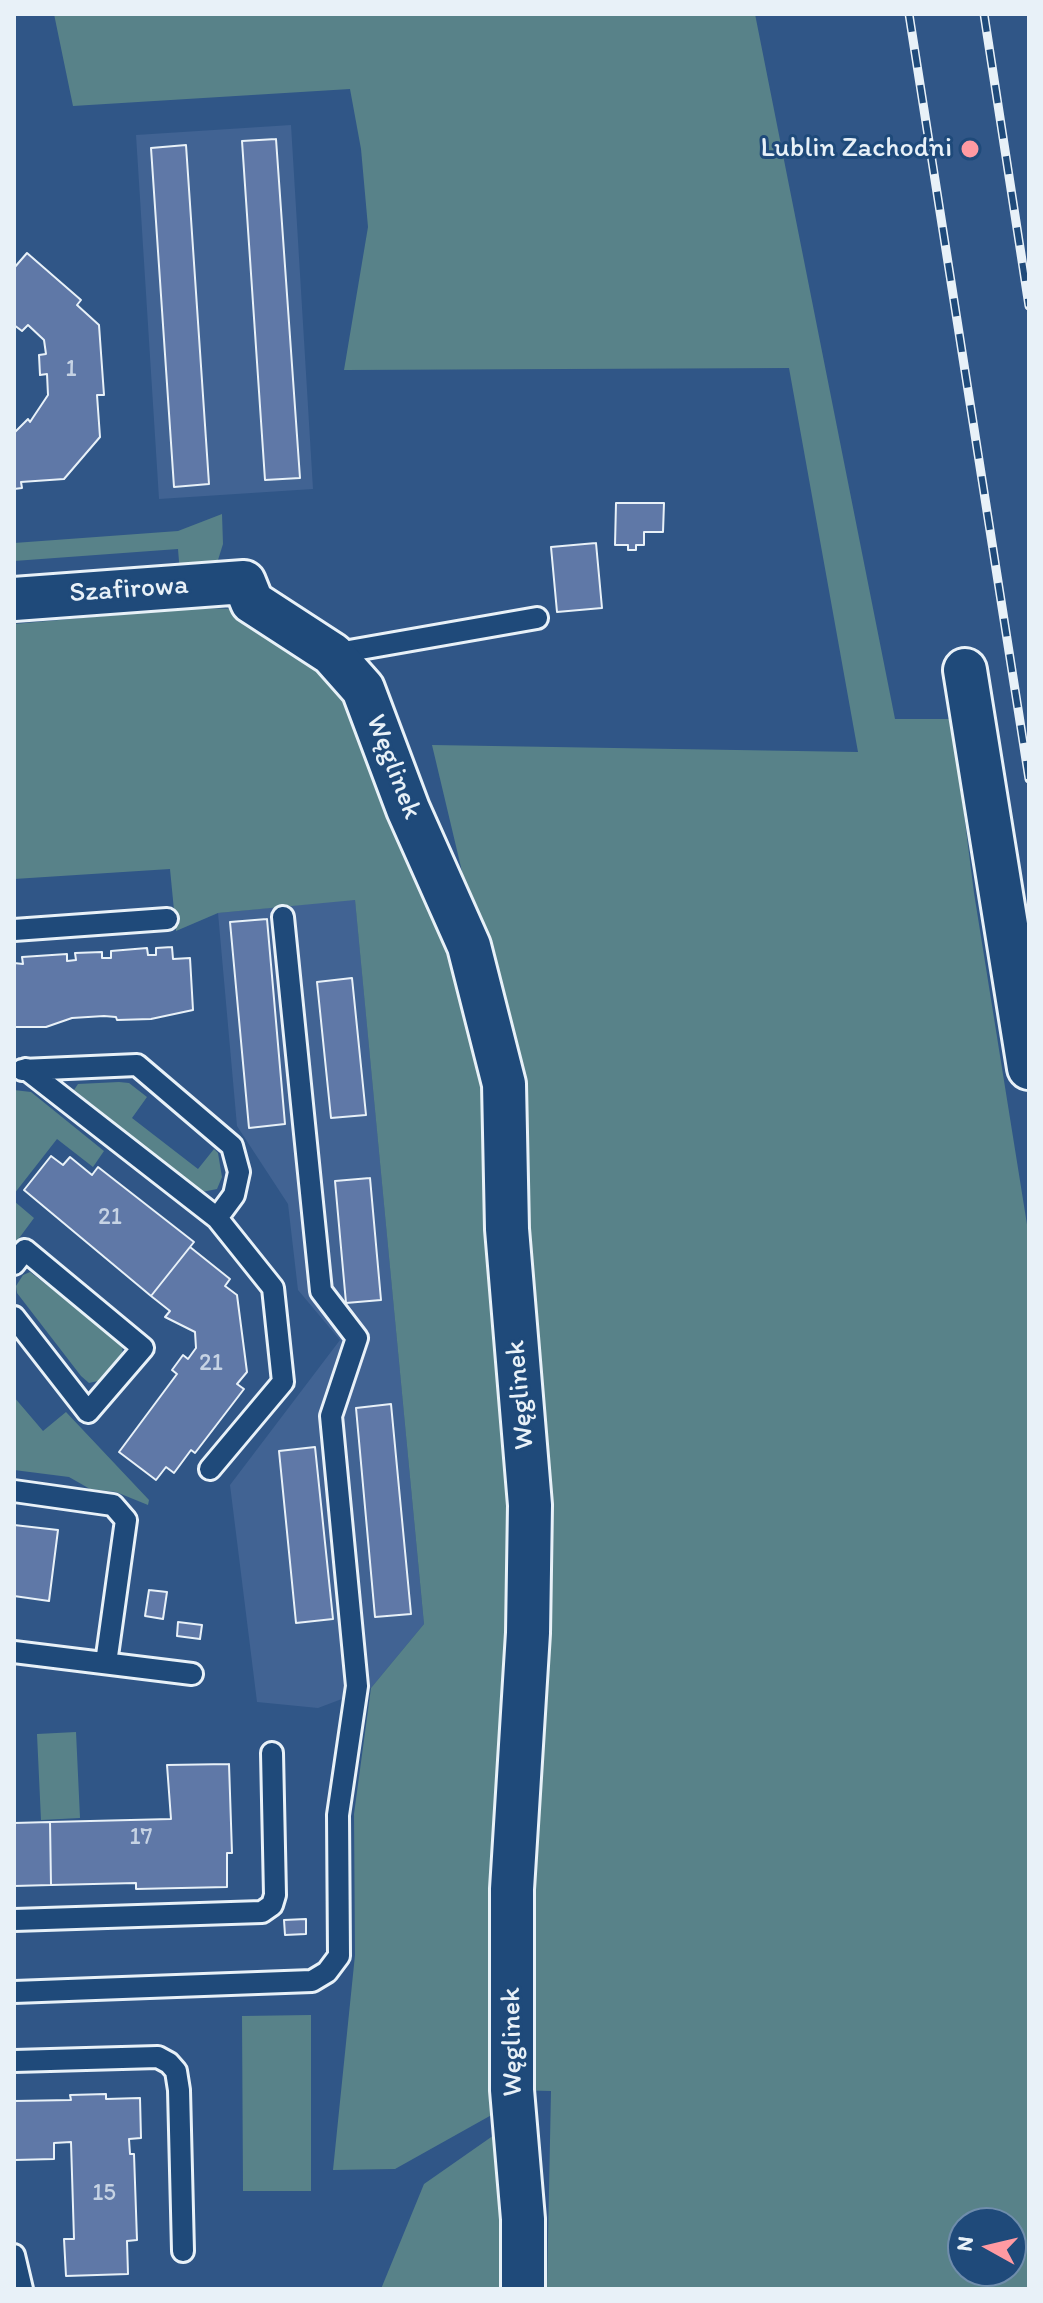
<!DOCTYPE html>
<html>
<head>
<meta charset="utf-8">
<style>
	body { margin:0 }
	#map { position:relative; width:1043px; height:2303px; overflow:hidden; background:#305687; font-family:Itim,sans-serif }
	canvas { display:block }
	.frame { position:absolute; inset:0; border:16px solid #e8f1f8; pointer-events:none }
	.north { position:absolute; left:947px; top:2207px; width:80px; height:80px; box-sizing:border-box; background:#1f4a7a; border:2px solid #6f8dac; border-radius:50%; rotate:278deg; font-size:22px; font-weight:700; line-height:32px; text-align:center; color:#e8f1f8 }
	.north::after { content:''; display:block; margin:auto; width:28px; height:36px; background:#ff9aa2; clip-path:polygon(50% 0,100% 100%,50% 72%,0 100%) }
</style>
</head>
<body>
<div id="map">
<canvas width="1043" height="2303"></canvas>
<div class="frame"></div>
<div class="north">N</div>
</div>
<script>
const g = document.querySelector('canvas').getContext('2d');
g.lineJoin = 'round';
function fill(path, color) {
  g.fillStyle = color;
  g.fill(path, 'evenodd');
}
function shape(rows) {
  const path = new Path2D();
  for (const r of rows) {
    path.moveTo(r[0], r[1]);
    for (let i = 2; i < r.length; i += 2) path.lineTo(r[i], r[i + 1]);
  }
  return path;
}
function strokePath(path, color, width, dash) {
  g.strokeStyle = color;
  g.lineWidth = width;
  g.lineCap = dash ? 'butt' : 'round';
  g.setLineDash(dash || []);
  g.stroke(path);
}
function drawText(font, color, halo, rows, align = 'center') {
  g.font = font + ' Itim,sans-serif';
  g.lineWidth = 6;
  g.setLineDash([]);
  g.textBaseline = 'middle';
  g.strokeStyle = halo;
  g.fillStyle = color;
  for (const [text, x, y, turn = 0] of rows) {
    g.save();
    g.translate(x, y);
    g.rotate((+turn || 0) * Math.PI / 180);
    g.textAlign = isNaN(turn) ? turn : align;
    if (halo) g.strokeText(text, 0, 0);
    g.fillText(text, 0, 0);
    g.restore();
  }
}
const built = shape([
	[291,125,313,489,159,499,136,135],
	[355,899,424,1624,371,1688,318,1708,257,1702,230,1485,340,1340,298,1290,288,1204,237,1126,218,913]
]);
const green = shape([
	[54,14,755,14,895,719,952,719,974,893,1029,1237,1029,2289,547,2289,551,2091,512,2090,513,2103,395,2169,333,2170,355,1955,354,1814,371,1688,424,1624,355,900,218,913,176,931,170,869,14,879,14,624,194,608,240,609,349,675,469,901,432,745,858,752,789,368,344,370,368,227,361,149,350,89,73,106],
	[963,2223,1011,2223,1011,2271,963,2271],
	[222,514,223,544,218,560,211,566,180,574,178,549,14,561,14,543,178,531],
	[119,1082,129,1083,147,1097,132,1118,198,1169,214,1149,218,1153,222,1177,217,1189,202,1192,74,1090,78,1084],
	[14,1090,31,1092,104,1151,93,1167,57,1139,14,1194],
	[14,1201,34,1218,14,1245],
	[30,1272,123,1344,122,1353,98,1381,89,1383,81,1376,17,1293,16,1286,23,1275],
	[14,1397,43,1431,66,1412,149,1500,148,1505,116,1492,90,1489,69,1477,14,1470],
	[76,1732,80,1818,41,1820,37,1734],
	[311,2015,311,2191,243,2191,242,2016],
	[507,2126,499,2289,381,2289,424,2184]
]);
const building = shape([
	[276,139,300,478,265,480,242,141,276,139],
	[186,145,209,484,174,487,151,148,186,145],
	[27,253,81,300,77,305,99,325,104,395,97,395,100,437,64,479,21,482,22,488,14,489,14,433,28,419,30,422,48,395,47,374,40,375,39,355,46,354,44,340,28,325,22,331,14,325,14,268,27,253],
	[616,503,664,503,663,532,644,532,644,545,636,545,636,550,628,550,628,545,615,545,616,503],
	[596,543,602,608,557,612,551,547,596,543],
	[267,919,285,1124,249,1128,230,922,267,919],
	[172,947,173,959,190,958,193,1010,151,1019,117,1020,116,1017,104,1016,72,1018,46,1027,14,1027,14,963,23,964,22,957,67,954,67,961,76,960,75,953,102,952,102,958,111,958,111,951,147,948,148,955,156,955,156,948,172,947],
	[352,978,366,1115,331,1118,317,982,352,978],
	[51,1156,63,1165,70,1157,92,1175,98,1167,194,1242,151,1296,24,1190,51,1156],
	[370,1178,381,1300,346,1303,335,1181,370,1178],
	[190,1247,230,1279,225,1286,237,1295,247,1372,237,1384,244,1389,195,1453,191,1450,174,1473,166,1467,156,1480,119,1452,177,1374,172,1370,183,1355,188,1359,196,1348,195,1332,165,1317,170,1311,151,1296,190,1247],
	[391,1404,411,1614,375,1617,356,1408,391,1404],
	[315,1447,333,1619,296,1623,279,1451,315,1447],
	[14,1525,58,1530,49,1601,14,1596,14,1525],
	[149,1590,167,1592,163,1619,145,1616,149,1590],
	[178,1622,202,1625,200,1639,177,1636,178,1622],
	[229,1764,232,1853,227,1853,227,1887,136,1889,136,1883,51,1885,50,1822,171,1819,167,1765,229,1764],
	[50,1822,51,1885,14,1886,14,1823,50,1822],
	[306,1919,306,1934,285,1935,284,1920,306,1919],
	[106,2094,106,2099,140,2098,141,2138,129,2139,130,2154,134,2154,137,2240,127,2241,128,2274,66,2276,64,2239,74,2239,71,2142,54,2143,54,2159,14,2160,14,2101,71,2100,70,2095,106,2094]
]);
const service = shape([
	[332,654,537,618],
	[14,930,167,919],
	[26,1069,217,1218,273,1288,283,1382,210,1469],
	[22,1070,137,1065,232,1146,239,1172,234,1195,217,1218],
	[14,1264,25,1250,143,1348,88,1412,14,1317],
	[14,1491,113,1505,126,1520,106,1663],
	[14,1652,192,1674],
	[14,1920,262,1912,272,1905,275,1895,272,1753],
	[14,1992,312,1981,327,1972,339,1956,338,1815,357,1686,331,1416,357,1338,321,1291,283,917],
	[14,2061,158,2057,169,2063,176,2071,179,2090,183,2251],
	[14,2255,22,2289]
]);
const minor = shape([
	[14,599,244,582,252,602,332,654,363,689,408,809,469,946,504,1084,507,1229,530,1505,528,1633,512,1889,512,2090,523,2219,523,2289],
	[965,670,1029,1068]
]);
const rail = shape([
	[909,14,1029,779],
	[984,14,1029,306]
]);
const markers = [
	[970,149,10,"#ff9aa2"]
];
const numberNames = [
	["1",71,370],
	["21",110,1218],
	["21",211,1364],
	["17",141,1838],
	["15",104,2194]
];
const poiNames = [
	["Lublin Zachodni",952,149]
];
const streetNames = [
	["Szafirowa",129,590,-4],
	["Węglinek",393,767,69],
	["Węglinek",521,1395,-95],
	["Węglinek",513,2042,-91]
];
fill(built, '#416393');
fill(green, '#588289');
fill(building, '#5f78a7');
strokePath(building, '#e8f1f8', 2);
strokePath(service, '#e8f1f8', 26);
strokePath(minor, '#e8f1f8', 48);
strokePath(service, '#1f4a7a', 20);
strokePath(minor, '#1f4a7a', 42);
strokePath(rail, '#e8f1f8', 9);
strokePath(rail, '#1f4a7a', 6, [18]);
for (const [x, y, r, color] of markers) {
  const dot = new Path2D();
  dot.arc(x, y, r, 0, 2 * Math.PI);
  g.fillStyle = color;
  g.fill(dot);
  strokePath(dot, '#1f4a7a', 3);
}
drawText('24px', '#c6d3e4', null, numberNames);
drawText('28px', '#e8f1f8', '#1f4a7a', poiNames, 'right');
drawText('28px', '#e8f1f8', '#1f4a7a', streetNames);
</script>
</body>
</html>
